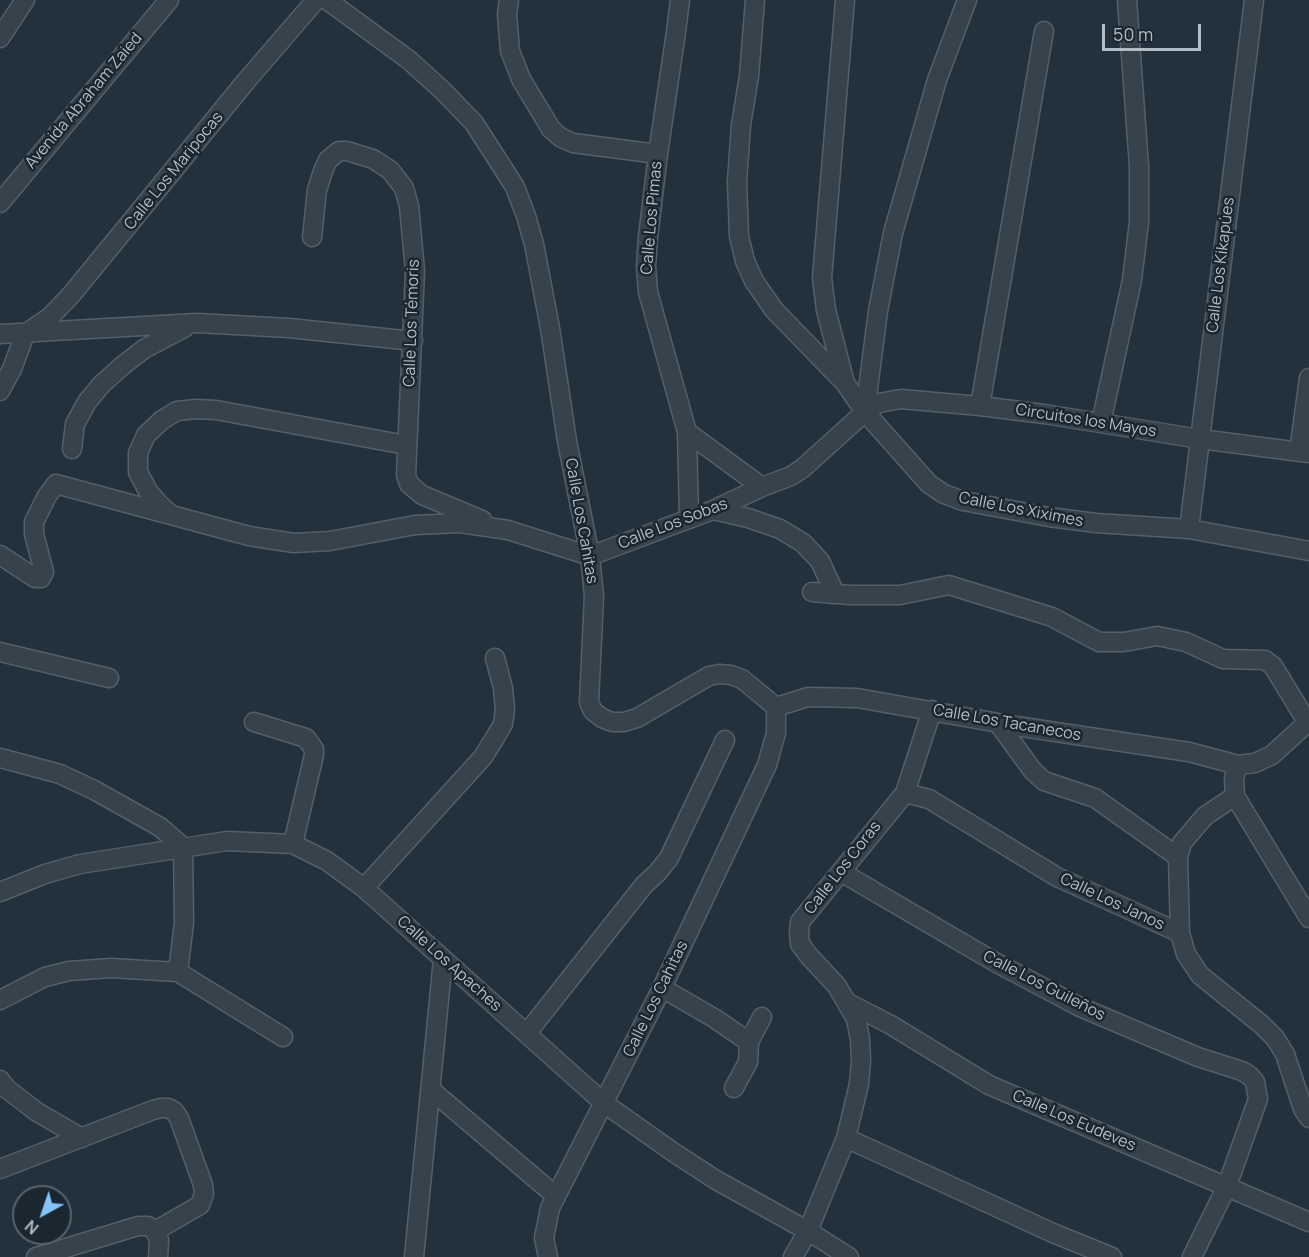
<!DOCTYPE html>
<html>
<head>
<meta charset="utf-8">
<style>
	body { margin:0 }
	#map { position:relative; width:1309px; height:1257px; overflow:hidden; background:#22313b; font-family:Manrope,sans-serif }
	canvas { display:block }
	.north { position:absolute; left:12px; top:1185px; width:60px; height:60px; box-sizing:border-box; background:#1b2730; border:2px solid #57636c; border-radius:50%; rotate:220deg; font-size:16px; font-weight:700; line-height:24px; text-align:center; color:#b1bdc7 }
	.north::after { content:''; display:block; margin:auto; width:21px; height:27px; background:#84c4f9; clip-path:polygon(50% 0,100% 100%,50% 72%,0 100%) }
	.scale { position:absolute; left:1102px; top:24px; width:99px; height:27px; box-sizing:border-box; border:3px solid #b1bdc7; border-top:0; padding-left:8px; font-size:18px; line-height:21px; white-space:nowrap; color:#b1bdc7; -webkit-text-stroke:4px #1b2730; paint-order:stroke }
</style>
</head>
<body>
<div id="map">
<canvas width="1309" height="1257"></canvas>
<div class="north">N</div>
<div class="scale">50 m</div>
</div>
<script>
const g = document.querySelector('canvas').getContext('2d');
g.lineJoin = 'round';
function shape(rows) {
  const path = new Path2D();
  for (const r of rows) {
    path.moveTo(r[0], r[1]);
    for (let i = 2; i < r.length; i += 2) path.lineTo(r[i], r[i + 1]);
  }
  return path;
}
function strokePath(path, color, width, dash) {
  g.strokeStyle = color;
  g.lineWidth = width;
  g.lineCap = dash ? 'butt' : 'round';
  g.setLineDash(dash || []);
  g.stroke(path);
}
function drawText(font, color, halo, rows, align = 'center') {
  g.font = font + ' Manrope,sans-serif';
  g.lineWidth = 5;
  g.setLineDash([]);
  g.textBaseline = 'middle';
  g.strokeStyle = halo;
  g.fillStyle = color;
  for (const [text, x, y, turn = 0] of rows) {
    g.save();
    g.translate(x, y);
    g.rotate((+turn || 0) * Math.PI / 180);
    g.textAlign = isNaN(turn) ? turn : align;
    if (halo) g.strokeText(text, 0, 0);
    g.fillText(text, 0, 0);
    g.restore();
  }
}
const minor = shape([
	[327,0,409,60,442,90,474,123,515,187,526,216,534,244,550,328,567,441,590,556,594,596,589,702,593,711,602,718,612,722,624,722,637,718,709,676,719,674,731,675,742,679,776,707,776,733,767,765,662,988,550,1208,544,1238,548,1257],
	[509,0,507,14,510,51,521,79,551,129,560,137,573,143,658,154],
	[680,0,676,32,658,154,648,237,646,266,648,292,687,432,762,487],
	[755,0,749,76,741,125,737,182,739,236,745,261,754,281,774,310,844,382],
	[845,0,822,278,826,310,845,383,865,412,929,484,944,494,963,501,1049,517,1096,523,1189,529,1309,551],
	[0,38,25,0],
	[0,203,169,0],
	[312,237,317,190,323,171,328,160,339,151,347,151,373,159,390,170,404,188,409,206,415,271,406,475,409,484,422,495,482,520],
	[0,334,197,323,289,328,413,341],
	[0,391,12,369,25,334,50,317,71,295,247,80,316,0],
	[980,406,1044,31],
	[865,412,878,311,893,233,937,80,967,0],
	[1101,423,1132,280,1139,222,1139,166,1127,0],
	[687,432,689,519],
	[72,449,75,424,87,402,101,385,122,366,144,349,184,328],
	[1299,452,1309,378],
	[713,510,748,518,780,529,803,543,820,561,832,587,832,594],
	[170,514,159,504,148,491,138,472,138,453,146,435,162,420,177,411,196,409,216,410,406,445],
	[1189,529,1254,0],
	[0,555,35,578,41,578,44,572,34,534,34,522,47,496,56,484,249,536,294,543,330,541,415,525,460,523,508,530,590,556,713,510,762,487,791,476,803,468,865,412,879,403,901,399,980,406,1044,414,1200,439,1309,453],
	[812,592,849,595,900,595,949,585,1052,617,1099,642,1124,642,1157,636,1186,642,1223,659,1265,660,1273,666,1309,725],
	[0,652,109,678],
	[776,707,808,697,857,698,1016,726,1189,752,1238,765,1255,763,1272,755,1307,723],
	[254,722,306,738,314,749,314,755,293,844],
	[998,723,1033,771,1044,781,1095,798,1178,857],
	[0,758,60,774,94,790,160,827,183,847,184,923,178,972],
	[1238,765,1234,778,1235,796,1309,918],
	[905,793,929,799,1057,877,1180,933,1186,954,1200,975,1262,1025,1275,1038,1285,1054,1303,1109,1309,1118],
	[841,872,995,962,1080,1007,1198,1057,1242,1071,1250,1076,1255,1082,1258,1099,1227,1186,1192,1257],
	[364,888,483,757,493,741,503,724,505,709,503,688,495,658],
	[0,892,45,874,80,864,227,841,293,844,327,861,364,888,605,1104,673,1152,716,1180,808,1231,849,1257],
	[1180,933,1178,857,1182,843,1205,816,1235,796],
	[662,988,714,1018,749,1042,748,1062,734,1088],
	[0,1000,45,977,69,971,111,968,178,972,283,1037],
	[848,1003,891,1025,989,1085,1309,1222],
	[527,1033,644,885,658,872,669,858,725,740],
	[749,1042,762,1017],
	[0,1080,7,1089,37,1112,82,1138],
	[431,1090,556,1196],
	[846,1138,1053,1233,1112,1257],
	[0,1169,153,1110,161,1108,168,1108,174,1111,179,1118,203,1185,204,1194,200,1205,155,1231],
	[36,1257,138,1226,148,1226,155,1231,159,1240,158,1257],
	[414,1257,443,959],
	[793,1257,808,1231,846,1138,859,1084,861,1061,860,1039,856,1019,837,986,809,956,800,944,799,933,800,922,905,793,932,710]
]);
const streetNames = [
	["Avenida Abraham Zaied",84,101,-50],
	["Calle Los Maripocas",174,171,-51],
	["Calle Los Pimas",652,218,-85],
	["Calle Los Kikapúes",1221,265,-83],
	["Calle Los Témoris",412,323,-88],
	["Circuitos los Mayos",1086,421,9],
	["Calle Los Xiximes",1021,510,11],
	["Calle Los Cahitas",581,521,80],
	["Calle Los Sobas",673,524,-21],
	["Calle Los Tacanecos",1007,723,10],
	["Calle Los Coras",843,868,-52],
	["Calle Los Janos",1112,902,25],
	["Calle Los Apaches",449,964,42],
	["Calle Los Guileños",1044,986,27],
	["Calle Los Cahitas",656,999,-64],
	["Calle Los Eudeves",1074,1121,23]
];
strokePath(minor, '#546069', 21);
strokePath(minor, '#36424c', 18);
drawText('16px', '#b1bdc7', '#1b2730', streetNames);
</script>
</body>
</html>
